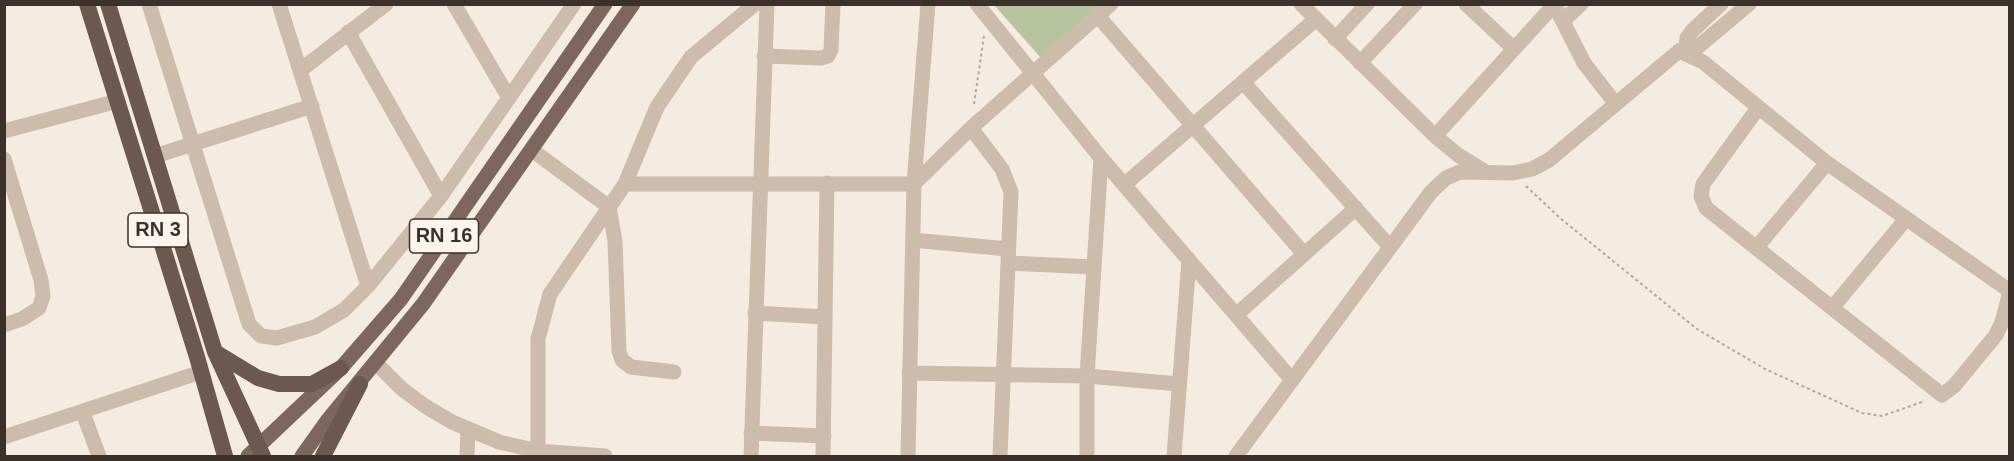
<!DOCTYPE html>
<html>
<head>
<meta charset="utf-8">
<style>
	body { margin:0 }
	#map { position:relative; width:2014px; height:461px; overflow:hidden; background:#f4ebe1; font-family:Arial,sans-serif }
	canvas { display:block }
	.frame { position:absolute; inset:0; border:6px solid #3b302b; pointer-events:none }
</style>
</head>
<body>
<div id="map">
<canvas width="2014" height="461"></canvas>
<div class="frame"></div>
</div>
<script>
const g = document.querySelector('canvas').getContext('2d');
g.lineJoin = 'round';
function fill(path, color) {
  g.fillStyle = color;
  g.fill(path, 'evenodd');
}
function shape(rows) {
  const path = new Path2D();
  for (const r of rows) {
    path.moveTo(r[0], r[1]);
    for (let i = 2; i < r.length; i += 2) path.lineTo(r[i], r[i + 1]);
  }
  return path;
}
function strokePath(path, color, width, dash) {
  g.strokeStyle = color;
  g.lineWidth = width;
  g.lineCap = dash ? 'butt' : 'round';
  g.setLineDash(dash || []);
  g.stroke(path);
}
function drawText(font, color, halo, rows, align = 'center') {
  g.font = font + ' Arial,sans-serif';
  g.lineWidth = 5;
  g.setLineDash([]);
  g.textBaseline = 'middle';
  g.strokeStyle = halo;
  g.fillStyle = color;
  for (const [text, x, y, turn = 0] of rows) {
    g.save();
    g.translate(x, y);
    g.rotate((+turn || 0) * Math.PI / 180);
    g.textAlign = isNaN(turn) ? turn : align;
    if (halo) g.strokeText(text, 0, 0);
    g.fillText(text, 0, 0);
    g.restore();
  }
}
const green = shape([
	[994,5,1103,5,1041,58]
]);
const path = shape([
	[974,104,984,36],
	[1526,186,1560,218,1697,329,1765,369,1862,413,1882,416,1925,401]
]);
const minor = shape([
	[149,4,249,324,261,336,277,338,315,327,344,310,368,286,441,196,574,4],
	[279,4,368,286],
	[454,4,509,98],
	[977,4,1101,158,1292,380],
	[1301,4,1435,136,1458,155,1484,171],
	[1466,4,1514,49],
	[1554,4,1584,63,1615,103],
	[1098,16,1304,254],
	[1563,21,1581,4],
	[348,32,441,196],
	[1335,39,1367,4],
	[1679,51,1703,62,1827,163,2010,291],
	[764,56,821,58,828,56,831,50,833,4],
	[1360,63,1415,4],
	[302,69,386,4],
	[1243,82,1390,247],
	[1758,108,1703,184,1701,196,1706,208,1942,395,1954,386,1996,335,2002,322,2010,292],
	[971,128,1002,169,1011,192,1000,456],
	[4,131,118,101],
	[1435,136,1554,5],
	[532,150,609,207,615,241,619,351,622,360,631,367,674,372],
	[155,156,312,106],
	[4,159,41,280,43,296,39,308,22,319,4,325],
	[625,184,914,184,971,128,1111,4],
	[1124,185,1316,19],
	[913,240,1008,249],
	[1756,248,1827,163],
	[1008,263,1094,267],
	[1832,308,1906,219],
	[755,313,825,317],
	[1236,315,1356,208],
	[377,364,402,389,425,406,452,422,499,442,538,451,605,456],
	[909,373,1087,376,1179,384],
	[83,413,99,456],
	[751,433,824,436],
	[4,437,201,372],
	[467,456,468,429],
	[538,456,538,339,550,294,625,184,657,107,691,57,755,4],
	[823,456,827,183],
	[908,456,914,184,928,4],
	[1087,456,1087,376,1101,158],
	[1174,456,1189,260]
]);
const tertiary = shape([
	[1686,48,1687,38,1693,30,1721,4],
	[751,456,767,4],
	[1236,456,1431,192,1446,178,1460,172,1513,173,1532,169,1549,160,1679,51,1699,46,1749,4]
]);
const primary = shape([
	[248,456,341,368,401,299,605,4],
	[302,456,327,421,423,304,633,4]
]);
const trunk = shape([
	[87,4,197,357,225,456],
	[108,4,215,352,263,456],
	[215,352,258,378,279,384,312,384,341,368],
	[323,456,360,384]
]);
const shields = [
	[158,230,60],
	[444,236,69]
];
const shieldNames = [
	["RN 3",158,230],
	["RN 16",444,236]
];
fill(green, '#b8c4a0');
strokePath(path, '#b9a596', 2, [3, 3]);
strokePath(minor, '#cdbbac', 15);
strokePath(tertiary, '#cdbbac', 15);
strokePath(primary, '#7d675c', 15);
strokePath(trunk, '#6c584f', 16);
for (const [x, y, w] of shields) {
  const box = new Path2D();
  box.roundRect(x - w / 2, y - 17, w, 34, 4.5);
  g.fillStyle = '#fbf5ee';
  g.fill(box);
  strokePath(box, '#3b302b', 1.5);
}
drawText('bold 20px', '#3b302b', null, shieldNames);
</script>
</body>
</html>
